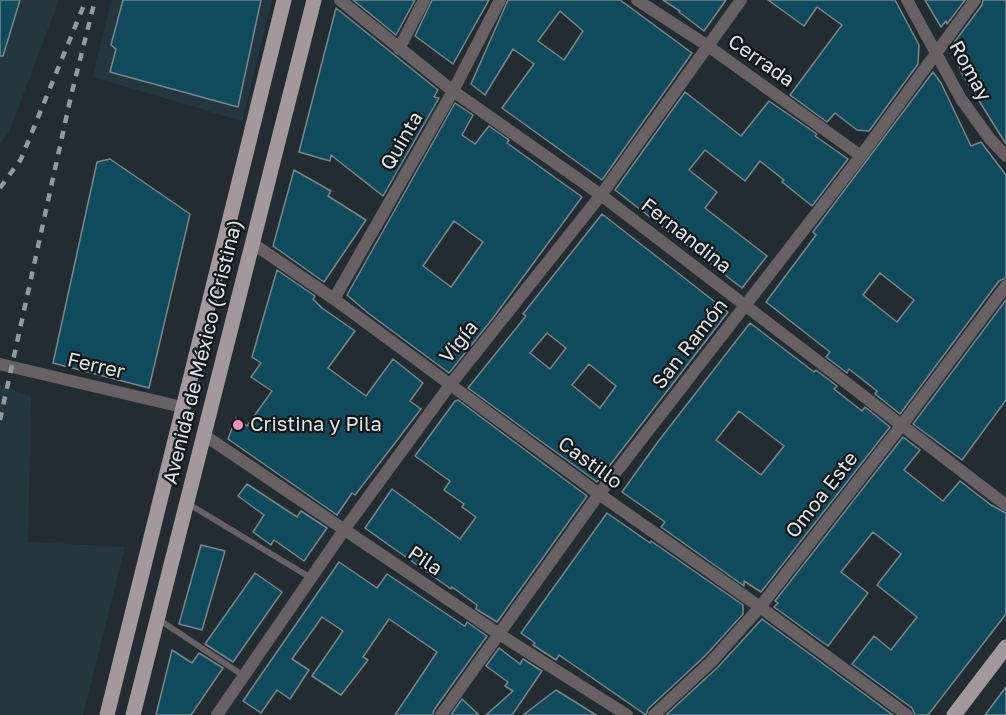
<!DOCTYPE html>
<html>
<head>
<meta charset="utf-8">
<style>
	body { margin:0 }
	canvas { display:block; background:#222c31 }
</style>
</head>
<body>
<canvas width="1006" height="715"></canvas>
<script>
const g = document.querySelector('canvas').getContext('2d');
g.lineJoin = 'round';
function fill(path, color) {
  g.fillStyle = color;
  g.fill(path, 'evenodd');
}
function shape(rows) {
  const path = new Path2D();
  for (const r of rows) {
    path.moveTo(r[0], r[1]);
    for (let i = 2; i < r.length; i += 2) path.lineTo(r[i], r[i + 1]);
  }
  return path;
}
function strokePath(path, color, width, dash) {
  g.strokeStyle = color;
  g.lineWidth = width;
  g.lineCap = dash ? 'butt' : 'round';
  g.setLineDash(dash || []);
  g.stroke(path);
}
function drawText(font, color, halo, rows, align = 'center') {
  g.font = font + ' "Golos Text",sans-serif';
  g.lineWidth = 4.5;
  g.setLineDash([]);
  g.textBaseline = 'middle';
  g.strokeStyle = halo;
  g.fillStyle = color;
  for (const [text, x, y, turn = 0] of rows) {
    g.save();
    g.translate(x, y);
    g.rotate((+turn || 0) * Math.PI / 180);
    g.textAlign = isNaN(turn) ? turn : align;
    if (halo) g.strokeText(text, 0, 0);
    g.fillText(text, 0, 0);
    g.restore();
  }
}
const built = shape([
	[0,0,59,0,9,132,0,144],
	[111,0,272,0,242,121,93,77],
	[0,386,31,396,28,542,125,547,83,715,0,715]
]);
const building = shape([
	[0,0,20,0,3,56,0,56,0,0],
	[123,0,261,0,238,107,110,72,116,49,111,45,123,0],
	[353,0,415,0,396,35,353,0],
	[432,0,489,0,453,64,415,36,432,0],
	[508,0,620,0,692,53,602,180,502,108,534,64,513,49,485,95,471,84,508,0],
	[560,11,583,31,564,60,538,41,560,11],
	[663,0,726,0,704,31,679,12,680,11,663,0],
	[768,0,895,0,919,45,918,64,869,131,857,130,835,113,827,122,790,95,842,25,817,7,804,26,768,0],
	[925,0,965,0,947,24,946,21,941,27,925,0],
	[983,0,1006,0,1006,144,961,72,953,44,982,5,983,0],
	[336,8,438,90,434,97,439,98,383,196,331,155,330,161,299,152,336,8],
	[933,72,941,83,971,146,981,142,1006,175,1006,278,999,281,900,414,875,394,877,391,849,369,847,373,826,357,830,352,766,302,816,235,813,232,933,72],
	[880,273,914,300,897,322,863,295,880,273],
	[685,92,741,136,769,101,817,134,815,136,848,159,812,206,782,182,784,180,760,161,745,181,705,150,689,170,717,192,705,208,767,256,742,288,615,190,685,92],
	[455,103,473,115,462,135,475,144,489,126,509,140,507,143,582,197,493,318,449,373,368,313,347,295,455,103],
	[454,221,483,242,451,287,423,266,454,221],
	[110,159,190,214,149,388,53,363,97,162,110,159],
	[294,170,331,191,328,196,366,220,324,282,273,246,294,170],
	[602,214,728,312,597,482,468,388,526,316,523,314,602,214],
	[547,333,566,348,550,369,530,353,547,333],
	[589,364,616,386,600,408,572,385,589,364],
	[277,270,315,296,313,299,322,308,355,331,328,368,366,396,393,359,423,383,410,401,421,409,355,495,352,493,337,515,228,439,236,418,247,426,272,391,251,377,261,363,252,357,277,270],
	[1006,300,1006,400,962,460,913,424,1006,300],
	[750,323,814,372,816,370,837,386,834,389,862,411,865,407,890,427,761,592,744,581,744,586,661,527,665,522,622,492,657,443,750,323],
	[739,411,784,446,761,475,716,440,739,411],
	[458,400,587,496,497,622,476,609,477,605,452,587,451,589,365,528,392,489,460,539,476,517,462,507,464,504,444,490,450,481,415,456,455,401,458,400],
	[903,437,920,450,904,470,943,501,960,481,991,505,1006,513,1006,614,928,715,915,715,912,708,852,664,874,636,891,650,917,617,877,585,901,554,873,532,841,572,868,593,828,646,774,607,778,603,775,601,903,437],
	[247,484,297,517,301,511,327,528,304,561,274,540,271,545,253,532,264,515,238,496,247,484],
	[607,513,650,543,651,541,743,605,743,614,706,655,648,709,646,715,559,655,556,660,533,645,535,643,521,633,607,513],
	[201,545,225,551,202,630,179,624,201,545],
	[339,562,377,588,387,574,463,625,465,626,467,622,487,636,434,710,433,715,395,715,437,652,389,619,363,657,368,660,341,695,312,676,343,631,322,617,292,659,309,670,290,699,277,690,261,713,243,701,339,562],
	[255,573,282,592,233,662,205,644,255,573],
	[762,619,893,715,666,715,718,667,762,619],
	[499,648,520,664,523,659,542,671,512,715,486,715,513,691,505,686,508,682,486,666,499,648],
	[172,650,192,663,199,653,223,668,191,715,156,715,172,650],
	[1006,687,1006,715,985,715,1006,687],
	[556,690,596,715,523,715,556,690],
	[462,699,479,715,451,715,462,699]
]);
const service = shape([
	[187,503,311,578],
	[158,619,244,676]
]);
const minor = shape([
	[340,0,453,91,601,195,1006,505],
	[637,0,708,46,861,156],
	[907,0,961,99,990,139,1006,156],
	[399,49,424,0],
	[252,243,334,299,599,494,760,607,907,715],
	[334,299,453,91,500,0],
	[0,364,182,407],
	[204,435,499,634,627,715],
	[217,715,344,530,450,385,601,195,741,0],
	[441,715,599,494,861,156,975,0],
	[654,715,712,661,760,607,901,426,1006,286]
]);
const primary = shape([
	[107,715,284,0],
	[133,715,314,0],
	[954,715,1006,647]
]);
const rail = shape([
	[0,188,21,159,86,0],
	[0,420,71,96,95,0]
]);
const markers = [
	[238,425,6,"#fe8ebd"]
];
const streetNames = [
	["Cerrada",761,61,35],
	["Romay",970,71,61],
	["Quinta",402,141,-60],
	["Fernandina",686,236,38],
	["Vigía",459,342,-51],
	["San Ramón",690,344,-52],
	["Avenida de México (Cristina)",203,352,-76],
	["Ferrer",96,366,13],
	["Castillo",590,463,36],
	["Omoa Este",822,495,-52],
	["Pila",425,561,34]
];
const poiNames = [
	["Cristina y Pila",250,425]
];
fill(built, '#25373e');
fill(building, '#0f4b5d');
strokePath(building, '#79868b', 1.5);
strokePath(service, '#676163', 6);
strokePath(minor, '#676163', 12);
strokePath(primary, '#a3989b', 15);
strokePath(rail, '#929b9e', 4.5, [8, 8]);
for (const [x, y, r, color] of markers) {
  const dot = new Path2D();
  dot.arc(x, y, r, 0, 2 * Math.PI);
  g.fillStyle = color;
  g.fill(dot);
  strokePath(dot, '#0f1416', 2);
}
drawText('20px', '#dfe6e9', '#0f1416', streetNames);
drawText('20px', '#dfe6e9', '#0f1416', poiNames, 'left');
</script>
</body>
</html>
